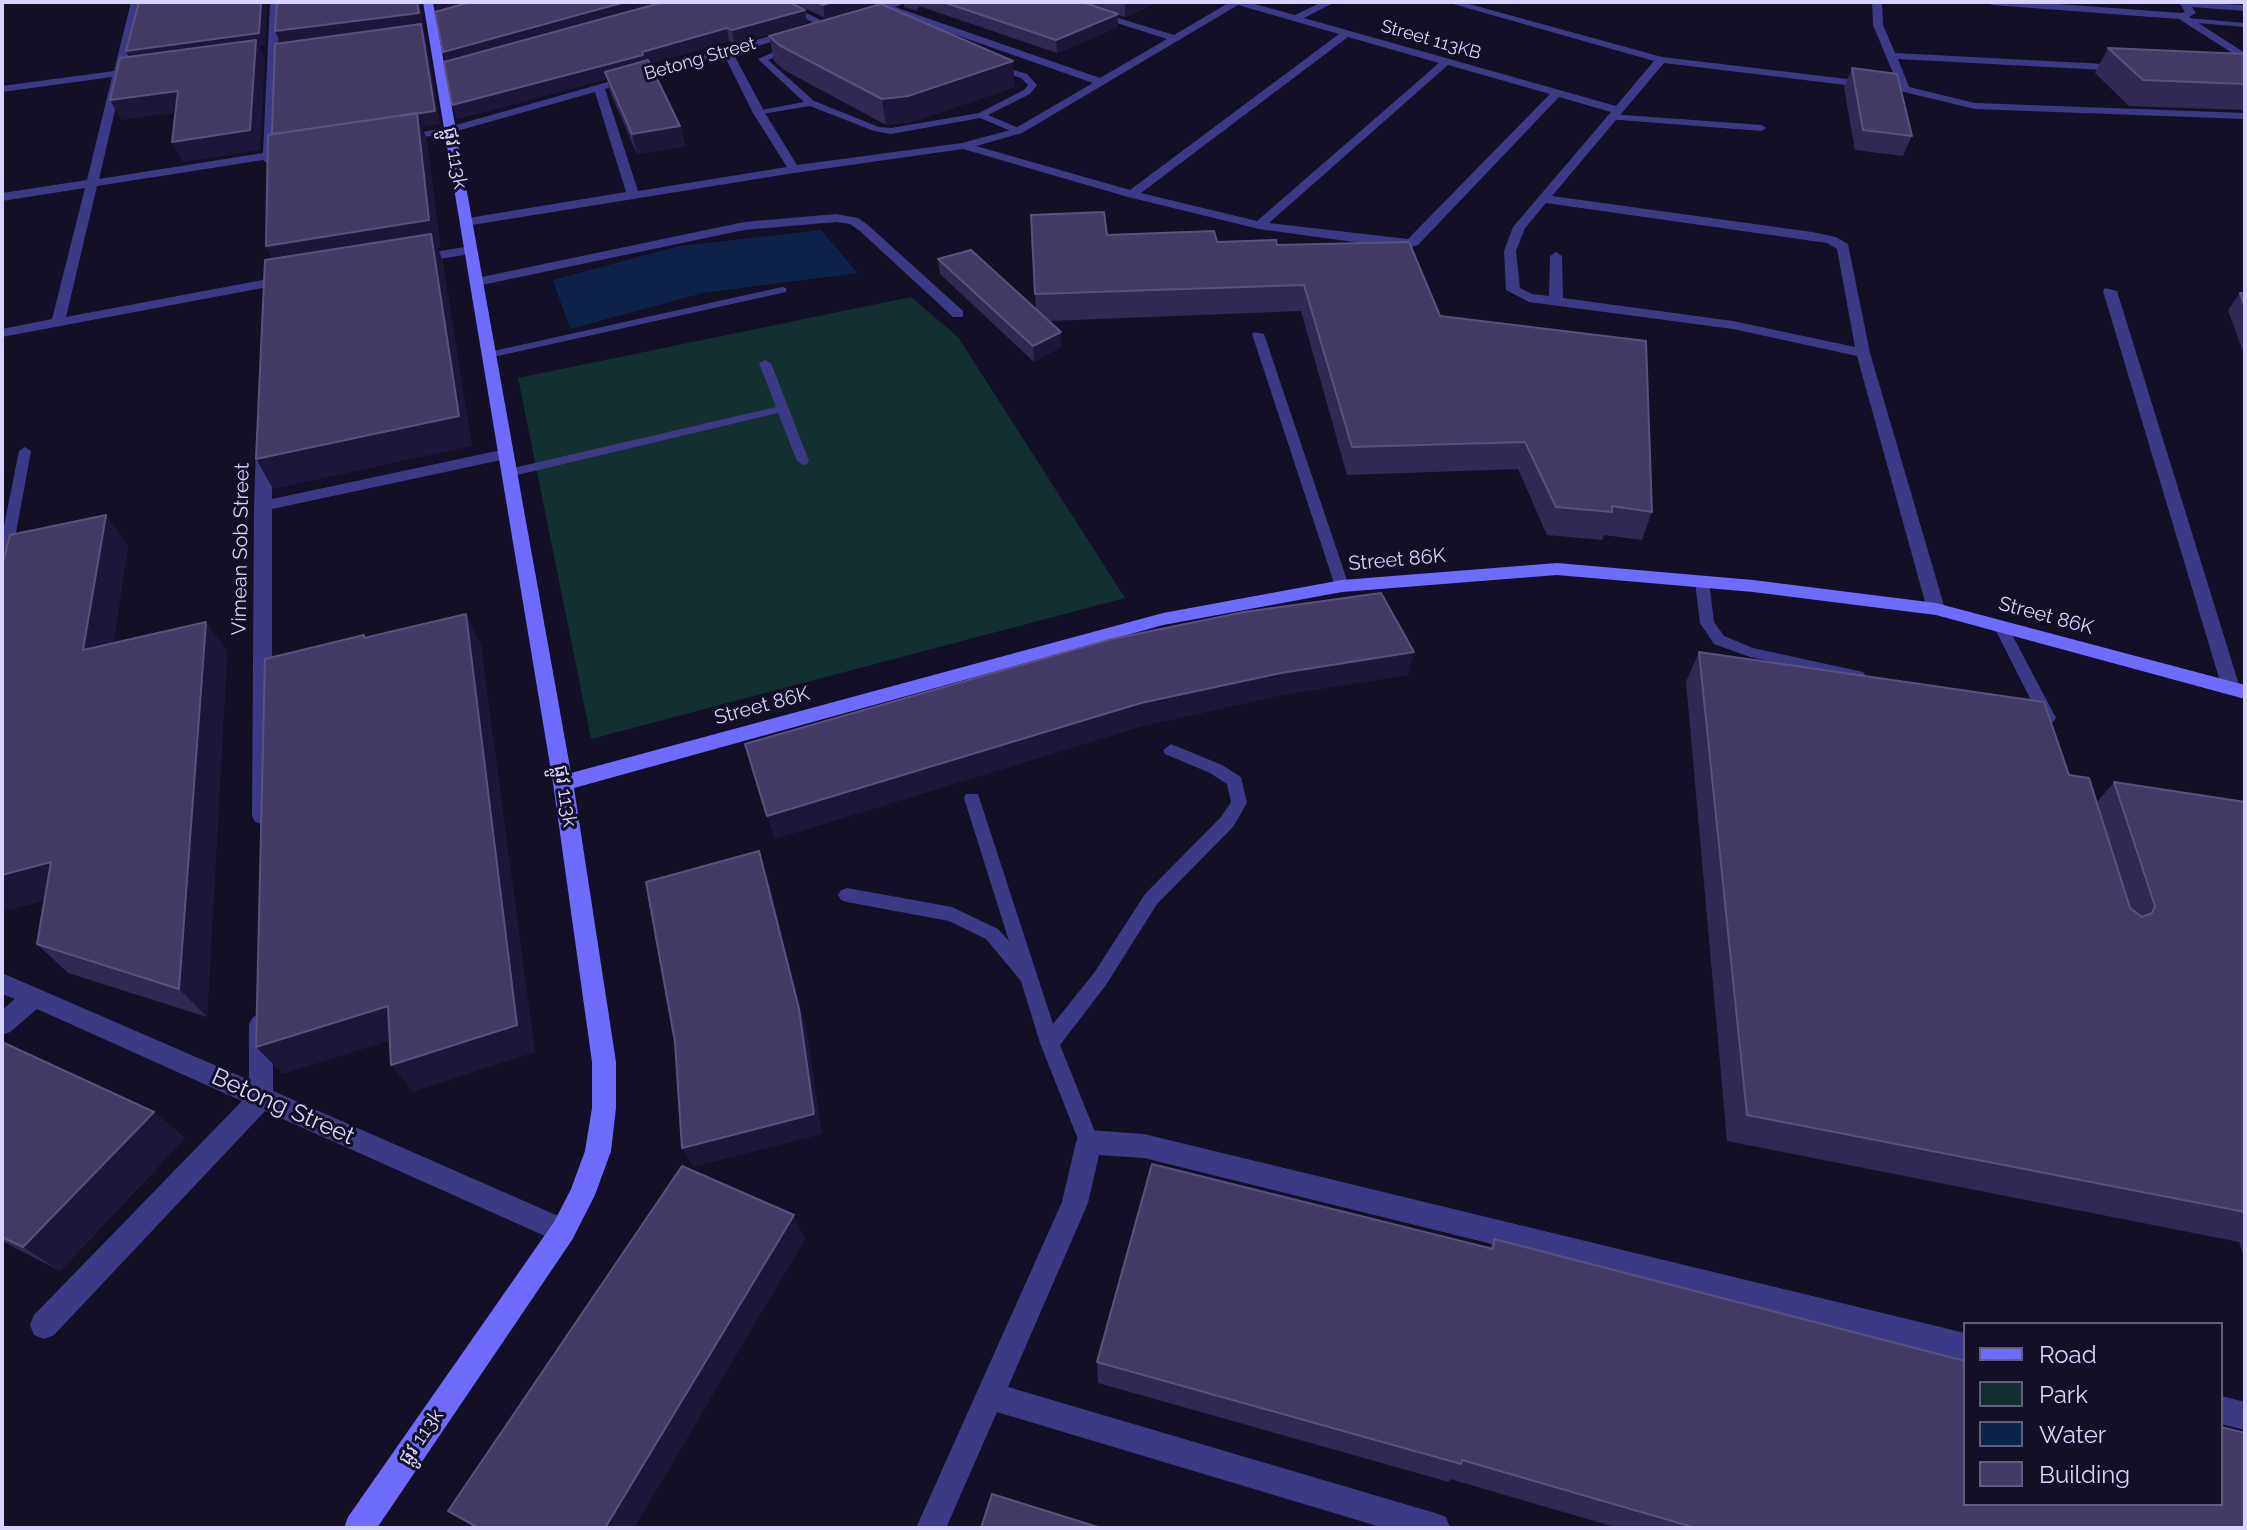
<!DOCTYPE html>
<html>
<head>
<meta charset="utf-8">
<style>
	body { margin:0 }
	#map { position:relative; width:2247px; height:1530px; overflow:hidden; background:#130f26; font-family:Raleway,sans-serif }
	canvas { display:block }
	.frame { position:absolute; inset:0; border:4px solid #d9d4ff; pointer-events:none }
	.legend { position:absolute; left:1963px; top:1322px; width:260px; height:184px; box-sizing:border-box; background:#130f26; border:2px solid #625e7d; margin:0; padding:10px 14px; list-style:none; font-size:24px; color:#d9d4ff }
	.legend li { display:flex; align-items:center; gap:16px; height:40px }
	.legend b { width:40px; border:2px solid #625e7d }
</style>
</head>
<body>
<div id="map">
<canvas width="2247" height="1530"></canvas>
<div class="frame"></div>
<ul class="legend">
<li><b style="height:10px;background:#6f6bff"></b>Road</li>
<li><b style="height:22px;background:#12302f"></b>Park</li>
<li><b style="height:22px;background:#0c2248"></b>Water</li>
<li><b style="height:22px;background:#433a66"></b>Building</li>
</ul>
</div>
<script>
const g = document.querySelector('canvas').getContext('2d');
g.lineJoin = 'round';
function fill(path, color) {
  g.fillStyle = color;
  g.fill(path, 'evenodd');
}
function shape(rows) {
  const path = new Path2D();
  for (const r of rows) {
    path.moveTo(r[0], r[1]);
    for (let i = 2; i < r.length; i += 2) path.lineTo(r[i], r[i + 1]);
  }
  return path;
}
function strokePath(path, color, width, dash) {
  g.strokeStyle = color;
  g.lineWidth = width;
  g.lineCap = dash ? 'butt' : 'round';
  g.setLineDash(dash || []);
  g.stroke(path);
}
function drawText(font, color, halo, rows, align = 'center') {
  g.font = font + ' Raleway,"Noto Sans Khmer",sans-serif';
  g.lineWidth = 6;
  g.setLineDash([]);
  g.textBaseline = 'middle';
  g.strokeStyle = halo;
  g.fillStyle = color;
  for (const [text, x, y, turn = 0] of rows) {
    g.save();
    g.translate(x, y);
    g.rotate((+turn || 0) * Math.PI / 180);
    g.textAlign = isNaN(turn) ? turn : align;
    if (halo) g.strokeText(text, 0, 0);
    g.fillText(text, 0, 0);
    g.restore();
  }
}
const green = shape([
	[911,297,958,337,1125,598,591,739,518,378]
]);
const water = shape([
	[821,230,858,273,703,293,570,329,553,280,679,246]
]);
const lane = shape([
	[2188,18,2245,23,2245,27,2185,22,2188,18],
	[790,45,797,47,768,60,814,101,879,127,891,128,979,113,1024,90,1028,85,1021,78,993,68,993,64,1027,74,1037,85,1030,94,988,115,1021,129,1021,133,1018,134,980,118,891,134,874,131,810,106,756,115,756,111,804,102,758,59,790,45],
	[1610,114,1762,125,1766,128,1762,131,1607,119,1606,117,1610,114],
	[782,287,786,288,786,292,489,358,483,355,489,352,782,287],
	[1254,332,1264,334,1349,586,1347,589,1342,591,1335,586,1252,334,1254,332],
	[765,360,771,363,809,461,807,464,803,465,797,461,778,413,509,477,503,473,509,469,776,407,759,363,765,360],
	[25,447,31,451,9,571,2,575,2,536,19,451,25,447],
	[1702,577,1709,582,1714,622,1724,636,1753,648,1863,672,1866,676,1863,680,1858,681,1750,657,1714,644,1700,623,1695,582,1702,577],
	[2001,622,2008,627,2056,718,2053,722,2048,724,2040,718,1994,627,2001,622],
	[1171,744,1222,765,1241,777,1247,803,1233,827,1157,904,1106,985,1060,1045,1099,1142,1096,1149,1089,1151,1082,1149,1079,1142,1040,1043,1021,981,986,939,949,921,847,902,841,900,838,895,841,890,847,888,952,907,998,929,1009,941,964,798,966,794,978,794,1053,1024,1094,973,1145,894,1221,817,1231,802,1227,784,1210,773,1165,754,1163,750,1171,744]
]);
const street = shape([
	[131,2,141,2,125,69,143,67,148,70,123,76,99,179,263,153,270,2,280,2,275,152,288,154,269,165,263,160,97,186,66,317,289,275,296,279,289,283,2,337,2,329,52,319,85,188,2,201,2,193,87,180,112,77,2,92,2,86,114,71,131,2],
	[772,2,785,2,828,24,820,26,772,2],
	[892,2,908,2,895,7,1100,78,1167,39,1051,2,1066,2,1174,35,1230,2,1247,2,1295,15,1322,2,1335,2,1304,18,1616,106,1654,61,1446,2,1462,2,1662,57,1898,85,1873,25,1872,2,1882,2,1883,25,1895,53,2123,65,2128,68,2123,71,1898,59,1909,87,1975,103,2245,113,2245,119,1975,109,1904,92,1664,63,1552,196,1812,232,1836,237,1848,244,1870,353,1945,609,1936,615,1927,609,1857,356,1733,329,1529,302,1506,290,1504,251,1513,227,1611,112,1559,97,1418,245,1405,249,1259,229,1128,197,963,149,794,173,466,226,462,225,462,219,626,192,595,92,450,133,397,141,391,138,449,127,795,29,799,34,733,53,765,113,797,165,962,143,1014,129,1093,83,885,10,860,17,855,14,892,2],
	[1238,5,1339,34,1130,190,976,146,1022,133,1238,5],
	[1348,37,1439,63,1257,221,1141,193,1348,37],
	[724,55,753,113,787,167,638,191,605,89,724,55],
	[1448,65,1550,94,1408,239,1269,223,1448,65],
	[1546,203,1827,243,1837,249,1855,347,1733,321,1563,298,1562,256,1556,252,1550,256,1549,296,1532,294,1520,288,1516,251,1525,228,1546,203],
	[1987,2,2031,2,2181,13,2185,12,2179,2,2245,5,2245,11,2192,7,2196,13,2189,17,2245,53,2245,61,2179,19,1992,5,1987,2],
	[836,214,858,218,868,225,963,311,963,317,953,317,860,231,850,224,836,222,744,230,477,286,470,282,477,278,744,222,836,214],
	[471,246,477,250,476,253,416,263,409,259,416,255,471,246],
	[2105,288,2117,291,2240,688,2238,693,2224,693,2222,688,2103,291,2105,288],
	[264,443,272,448,272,499,506,449,514,454,506,459,272,509,272,816,269,822,262,824,255,822,252,816,254,506,256,448,264,443],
	[2,973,249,1080,249,1024,253,1017,261,1014,269,1017,273,1024,273,1091,572,1222,576,1231,572,1240,563,1244,554,1240,265,1111,54,1335,44,1339,34,1335,30,1325,34,1315,242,1101,37,1009,10,1032,2,1035,2,1010,15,999,2,994,2,973],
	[1089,1130,1144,1134,1965,1333,1965,1361,1144,1158,1099,1155,1088,1203,1008,1387,1435,1513,1446,1517,1450,1528,1384,1528,997,1412,946,1528,916,1528,1062,1202,1076,1142,1080,1134,1089,1130],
	[2221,1396,2245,1402,2245,1430,2221,1424,2221,1396]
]);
const secondary = shape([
	[423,2,433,2,571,773,1163,613,1342,580,1557,563,1753,580,1936,603,2245,685,2245,699,1936,615,1753,592,1557,575,1342,592,1163,625,574,788,616,1062,616,1108,611,1151,595,1195,572,1240,377,1528,344,1528,348,1517,554,1222,571,1189,585,1151,592,1108,592,1062,553,783,423,2]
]);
const wall = shape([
	[792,2,881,2,825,18],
	[904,2,1153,2,1153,5,1125,17,1118,15,1118,27,1057,53,919,6,917,11,904,7],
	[805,10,807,23,734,44,729,41,649,64,680,126,685,146,637,154,610,92,607,79,457,119,446,62,443,52,437,11],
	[769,36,1015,87,911,122,886,125,784,70,774,61],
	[2108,48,2245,54,2245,110,2129,106,2095,73],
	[1852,68,1912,136,1903,156,1855,150,1844,88],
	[1031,215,1107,235,1277,245,1440,316,1652,512,1642,540,1604,535,1602,540,1547,535,1518,469,1347,475,1301,311,1049,321,1061,347,1034,362,940,274,938,259,1036,309],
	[2240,293,2245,293,2245,357,2228,310],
	[128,546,113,643,206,622,227,652,207,1017,68,973,37,944,44,901],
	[1699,652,2069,775,2097,802,2114,782,2245,802,2245,1261,2239,1242,1727,1141,1686,682],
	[2,1042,154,1112,185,1138,60,1271,2,1241],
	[1494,1239,2245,1528,1618,1528,1450,1479,1449,1482,1098,1383,1097,1362,1490,1248]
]);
const shadedWall = shape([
	[261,2,267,2,265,46,259,47,265,59,260,150,183,162,172,142,256,48,133,65,126,51],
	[417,2,420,2,424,26,422,27,426,37,440,124,422,127,427,140,441,248,438,248,443,262,472,446,273,489,256,459,280,274,266,246,281,45,275,31],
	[434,2,484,2,438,14],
	[625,2,675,2,447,65,443,52],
	[833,2,881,2,825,18,823,5],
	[1129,2,1153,2,1153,5,1125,17,1125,4],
	[805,10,807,23,734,44,732,30],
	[1118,14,1118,27,1057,53,1056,40],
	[727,28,729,41,646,65,605,72,607,79,457,119,452,105],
	[1013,61,1015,87,911,122,886,125,882,99],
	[178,91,188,111,121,120,110,100],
	[680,126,685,146,637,154,632,134],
	[1061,332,1061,347,1034,362,1033,346],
	[106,515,128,546,108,681,83,650],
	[466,614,481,645,535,1052,413,1092,391,1065],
	[206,622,227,652,207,1017,179,989],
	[1414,652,1408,675,1279,696,1140,727,775,839,767,816,1141,703,1281,673],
	[759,851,767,874,807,1031,822,1134,693,1167,682,1148],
	[51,862,80,891,2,912,2,875],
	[388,1006,410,1034,283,1074,256,1047],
	[154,1112,185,1138,60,1271,23,1247],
	[794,1215,805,1239,634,1528,605,1528]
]);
const building = shape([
	[139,2,261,2,259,33,126,51,139,2],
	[277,2,417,2,419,13,275,31,277,2],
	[471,2,625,2,443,52,435,12,471,2],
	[664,2,789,2,805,10,732,30,727,28,642,52,643,55,452,105,444,62,664,2],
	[817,2,833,2,823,5,817,2],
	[943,2,1082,2,1118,14,1056,40,943,2],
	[881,4,1013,61,908,96,882,99,779,45,769,36,881,4],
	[421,24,435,111,272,134,275,44,421,24],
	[256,40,250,130,172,142,178,91,110,100,120,58,256,40],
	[2108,48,2245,54,2245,84,2143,80,2108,48],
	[648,60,680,126,632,134,605,72,648,60],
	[1852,68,1897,74,1912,136,1863,130,1852,68],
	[417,113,429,220,266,246,268,135,417,113],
	[1104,212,1107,235,1214,231,1217,242,1276,240,1277,245,1409,242,1440,316,1646,341,1652,512,1612,506,1612,512,1556,507,1525,442,1352,447,1304,285,1035,294,1031,215,1104,212],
	[431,234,459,416,256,459,265,260,431,234],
	[971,250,1061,332,1033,346,938,259,971,250],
	[2240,293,2245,293,2245,307,2240,293],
	[106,515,83,650,206,622,179,989,37,944,51,862,2,875,2,566,10,535,106,515],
	[1381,593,1414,652,1281,673,1141,703,767,816,745,744,1112,639,1244,612,1381,593],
	[466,614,517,1025,391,1065,388,1006,256,1047,265,659,364,635,364,638,466,614],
	[1699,652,2044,702,2069,775,2089,778,2130,908,2142,917,2152,913,2155,906,2114,782,2245,802,2245,1212,1747,1115,1699,652],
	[759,851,799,1009,814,1114,682,1148,675,1042,646,882,759,851],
	[2,1042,154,1112,23,1247,2,1237,2,1042],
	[1152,1164,1493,1249,1494,1239,1965,1361,1965,1504,2221,1504,2221,1427,2245,1433,2245,1528,1696,1528,1462,1460,1461,1464,1097,1362,1152,1164],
	[682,1166,794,1215,605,1528,479,1528,448,1511,682,1166],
	[992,1494,1101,1528,981,1528,992,1494]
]);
const farStreetnames = [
	["Street 113KB",1431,40,16],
	["Betong Street",700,59,-16]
];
const streetNames = [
	["ផ្លូវ 113k",455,158,80],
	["Vimean Sob Street",241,549,-89],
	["Street 86K",1397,560,-5],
	["Street 86K",2046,616,15],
	["Street 86K",762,706,-15],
	["ផ្លូវ 113k",565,796,81],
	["ផ្លូវ 113k",421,1437,-55]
];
const nearStreetnames = [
	["Betong Street",283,1107,24]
];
fill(green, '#12302f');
fill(water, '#0c2248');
fill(lane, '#3d3a85');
fill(street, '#3d3a85');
fill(secondary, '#6f6bff');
fill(wall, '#312854');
fill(shadedWall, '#1d163a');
fill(building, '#433a66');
strokePath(building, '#5a527e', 2);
drawText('18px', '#d9d4ff', '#130f26', farStreetnames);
drawText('20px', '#d9d4ff', '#130f26', streetNames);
drawText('24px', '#d9d4ff', '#130f26', nearStreetnames);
</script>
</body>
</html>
